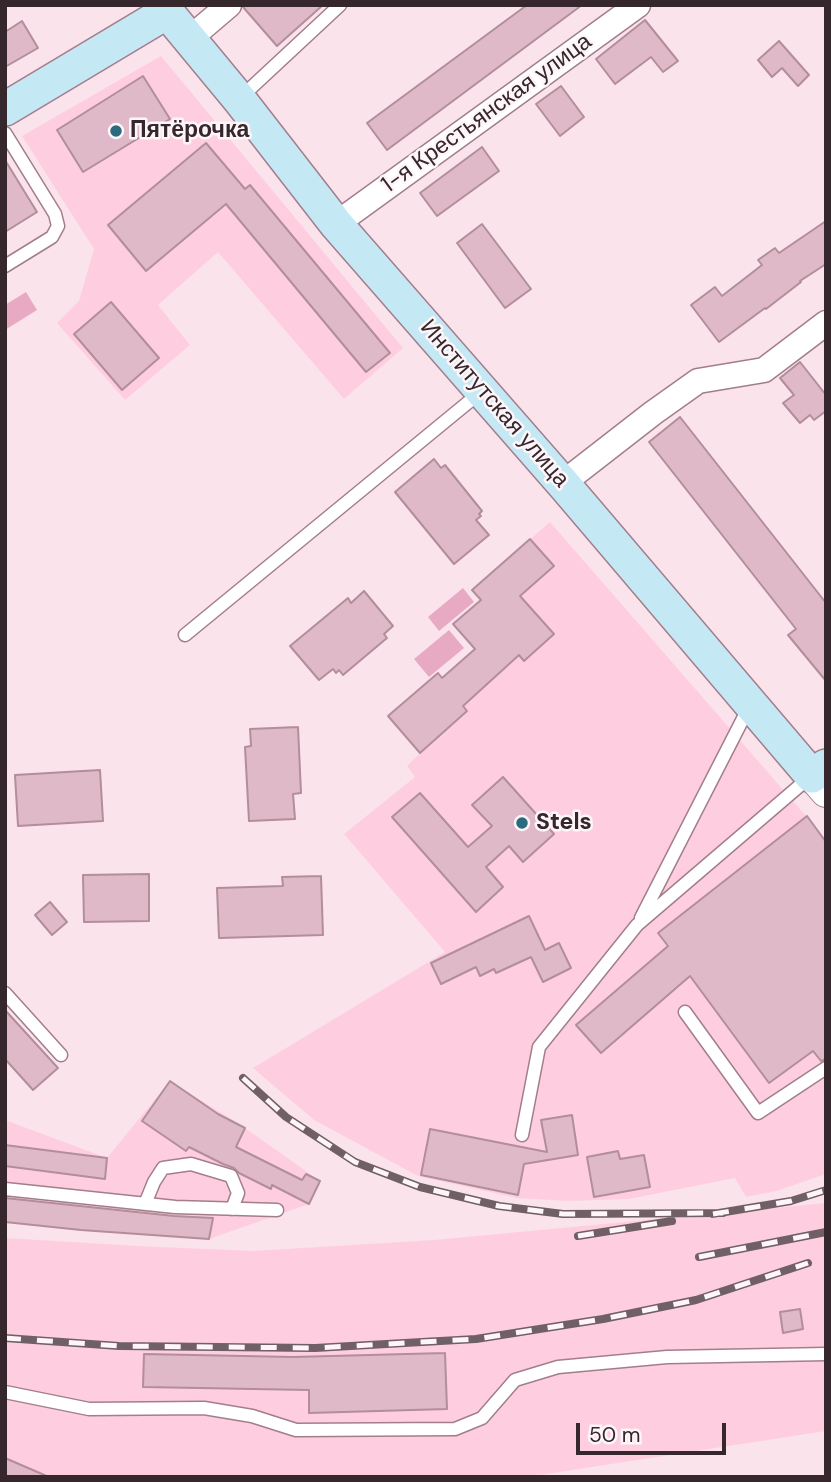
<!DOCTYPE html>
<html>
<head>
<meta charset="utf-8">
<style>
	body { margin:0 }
	#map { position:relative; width:831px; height:1482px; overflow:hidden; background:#fbe3ec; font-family:"DM Sans",sans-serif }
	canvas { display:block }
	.frame { position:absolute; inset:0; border:7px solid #35272c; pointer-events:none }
	.scale { position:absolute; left:576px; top:1423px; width:150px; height:32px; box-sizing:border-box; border:4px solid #35272c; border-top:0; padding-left:9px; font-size:21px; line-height:24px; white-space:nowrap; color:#35272c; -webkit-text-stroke:5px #fdf5f8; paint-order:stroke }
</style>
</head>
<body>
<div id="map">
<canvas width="831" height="1482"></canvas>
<div class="frame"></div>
<div class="scale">50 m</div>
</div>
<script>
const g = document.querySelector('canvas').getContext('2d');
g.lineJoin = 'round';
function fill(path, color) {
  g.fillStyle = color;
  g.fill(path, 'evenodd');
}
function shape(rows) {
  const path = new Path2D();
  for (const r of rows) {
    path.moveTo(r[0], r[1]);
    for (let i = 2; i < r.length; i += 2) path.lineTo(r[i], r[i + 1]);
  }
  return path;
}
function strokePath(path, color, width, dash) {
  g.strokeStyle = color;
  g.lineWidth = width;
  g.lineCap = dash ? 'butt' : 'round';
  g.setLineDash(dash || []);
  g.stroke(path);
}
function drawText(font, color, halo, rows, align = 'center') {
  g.font = font + ' "DM Sans",sans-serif';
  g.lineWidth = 5;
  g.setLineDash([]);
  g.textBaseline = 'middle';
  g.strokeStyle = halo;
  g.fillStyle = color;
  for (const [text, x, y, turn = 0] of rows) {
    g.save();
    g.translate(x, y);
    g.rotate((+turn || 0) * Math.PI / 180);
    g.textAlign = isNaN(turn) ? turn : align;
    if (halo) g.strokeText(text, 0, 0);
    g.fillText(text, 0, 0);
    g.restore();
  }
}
const built = shape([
	[161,56,403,348,344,399,218,252,158,305,190,345,125,400,57,323,79,301,94,249,22,136],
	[550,522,826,839,826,1174,776,1191,746,1197,735,1178,629,1199,568,1201,517,1198,418,1176,314,1120,253,1068,445,952,344,834,415,777,407,766,420,753,388,716,438,673,442,678,475,649,453,624,481,600,472,590],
	[170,1081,245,1128,320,1181,309,1204,209,1239,81,1230,5,1222,5,1120,107,1158],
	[826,1203,826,1431,527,1477,5,1477,5,1238,138,1246,253,1251,434,1240]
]);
const green = shape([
	[26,292,37,310,5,330,5,305],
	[463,588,474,602,439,631,428,617],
	[449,630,464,648,429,677,414,659]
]);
const building = shape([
	[243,5,323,5,277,46,243,7,243,5],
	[527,5,582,5,387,150,367,123,527,5],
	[645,20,678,61,663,72,651,57,615,84,596,59,645,20],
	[22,21,38,48,5,67,5,32,22,21],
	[779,41,809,75,798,86,782,68,772,77,758,60,779,41],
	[143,76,170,119,83,172,57,130,143,76],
	[561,86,584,117,560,136,536,104,561,86],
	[206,143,245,189,250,185,390,353,366,372,226,204,146,271,108,225,206,143],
	[482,147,499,171,437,216,420,193,482,147],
	[5,160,37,212,5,232,5,160],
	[826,221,826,264,800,281,801,282,766,309,765,308,719,342,691,305,715,287,722,296,762,265,758,260,775,248,779,253,826,221],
	[482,224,531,289,505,308,457,243,482,224],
	[111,302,159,358,122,390,74,334,111,302],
	[800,362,826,395,826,411,814,420,810,415,800,423,783,403,794,395,780,378,800,362],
	[680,417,826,603,826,681,788,635,796,629,649,442,680,417],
	[434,459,441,468,445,465,482,511,479,514,481,516,476,520,489,535,454,564,395,492,434,459],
	[530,539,554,566,520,596,554,634,524,661,519,655,463,706,467,711,420,753,388,716,438,673,442,678,475,649,453,624,481,600,472,590,530,539],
	[364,591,393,626,384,634,387,638,343,675,339,670,336,673,333,669,319,680,290,646,348,598,351,603,364,591],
	[298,727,301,793,293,794,295,819,249,821,245,747,251,746,250,729,298,727],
	[100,770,103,821,18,826,15,775,100,770],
	[503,777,554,834,523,862,509,846,486,867,503,887,476,912,392,817,420,793,468,847,492,826,472,805,503,777],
	[807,816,826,842,826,1059,821,1061,813,1051,769,1083,690,976,601,1053,576,1025,668,946,658,933,807,816],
	[149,874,149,921,84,922,83,875,149,874],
	[321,876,323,935,219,938,217,888,283,886,282,877,321,876],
	[50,902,67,922,52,935,35,915,50,902],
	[529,916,545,950,559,943,571,968,543,982,531,957,496,973,494,969,480,976,476,967,441,984,431,963,529,916],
	[5,1010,58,1068,33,1090,5,1059,5,1010],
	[170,1081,218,1114,245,1128,236,1147,302,1180,306,1174,320,1181,309,1204,272,1185,271,1189,239,1173,234,1168,223,1164,189,1147,186,1151,142,1121,170,1081],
	[572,1115,578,1155,524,1164,518,1195,421,1175,430,1129,547,1152,541,1120,572,1115],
	[5,1145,107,1158,105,1179,5,1166,5,1145],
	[618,1151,620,1159,644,1155,650,1187,594,1197,587,1157,618,1151],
	[5,1198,174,1216,213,1218,209,1239,81,1230,5,1222,5,1198],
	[800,1309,803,1329,783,1333,780,1312,800,1309],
	[445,1353,447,1409,309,1413,309,1390,143,1387,144,1354,293,1357,445,1353],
	[5,1458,49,1477,5,1477,5,1458]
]);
const service = shape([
	[239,99,340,5],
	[5,133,55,214,58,226,52,237,5,266],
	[185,635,482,391],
	[641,918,749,707],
	[5,993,61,1055],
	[685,1012,758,1113,826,1068],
	[522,1135,539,1047,637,925,811,776],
	[5,1189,175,1207,277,1210],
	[145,1204,154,1182,163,1168,191,1164,231,1176,238,1193,232,1209],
	[5,1392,89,1409,204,1408,252,1416,296,1430,455,1429,482,1418,515,1380,558,1367,667,1357,826,1354]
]);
const minor = shape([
	[189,39,229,5],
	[336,224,638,5],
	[563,483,653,413,698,381,764,370,826,323]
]);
const tertiary = shape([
	[812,776,826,792]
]);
const secondary = shape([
	[5,109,167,12,239,99,336,224,565,486,812,776,826,766]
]);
const rail = shape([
	[243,1078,286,1117,355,1162,420,1187,499,1206,563,1214,723,1213],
	[713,1214,791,1201,826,1190],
	[578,1236,672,1221],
	[699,1257,826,1232],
	[5,1338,119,1346,315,1348,476,1339,603,1319,696,1300,808,1263]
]);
const markers = [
	[116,131,7,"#2b6a7f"],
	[522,823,7,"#2b6a7f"]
];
const streetNames = [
	["1-я Крестьянская улица",487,114,-36],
	["Институтская улица",494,404,49]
];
const poiNames = [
	["Пятёрочка",130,131],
	["Stels",536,823]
];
fill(built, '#fecee0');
fill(green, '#e8aac3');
fill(building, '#e0b9c8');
strokePath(building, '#b28d9b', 2);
strokePath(service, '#a27e8c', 15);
strokePath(minor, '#a27e8c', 27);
strokePath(tertiary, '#a27e8c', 32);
strokePath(secondary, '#a27e8c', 36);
strokePath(service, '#fff', 12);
strokePath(minor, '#fff', 24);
strokePath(tertiary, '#fff', 30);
strokePath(secondary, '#c4e9f5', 33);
strokePath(rail, '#705f65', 8);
strokePath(rail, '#fdf5f8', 5, [16]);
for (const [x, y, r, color] of markers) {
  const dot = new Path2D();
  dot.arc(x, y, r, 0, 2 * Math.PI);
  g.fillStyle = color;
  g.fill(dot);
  strokePath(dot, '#fdf5f8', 2.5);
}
drawText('23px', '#35272c', '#fdf5f8', streetNames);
drawText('bold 23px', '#35272c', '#fdf5f8', poiNames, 'left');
</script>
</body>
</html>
